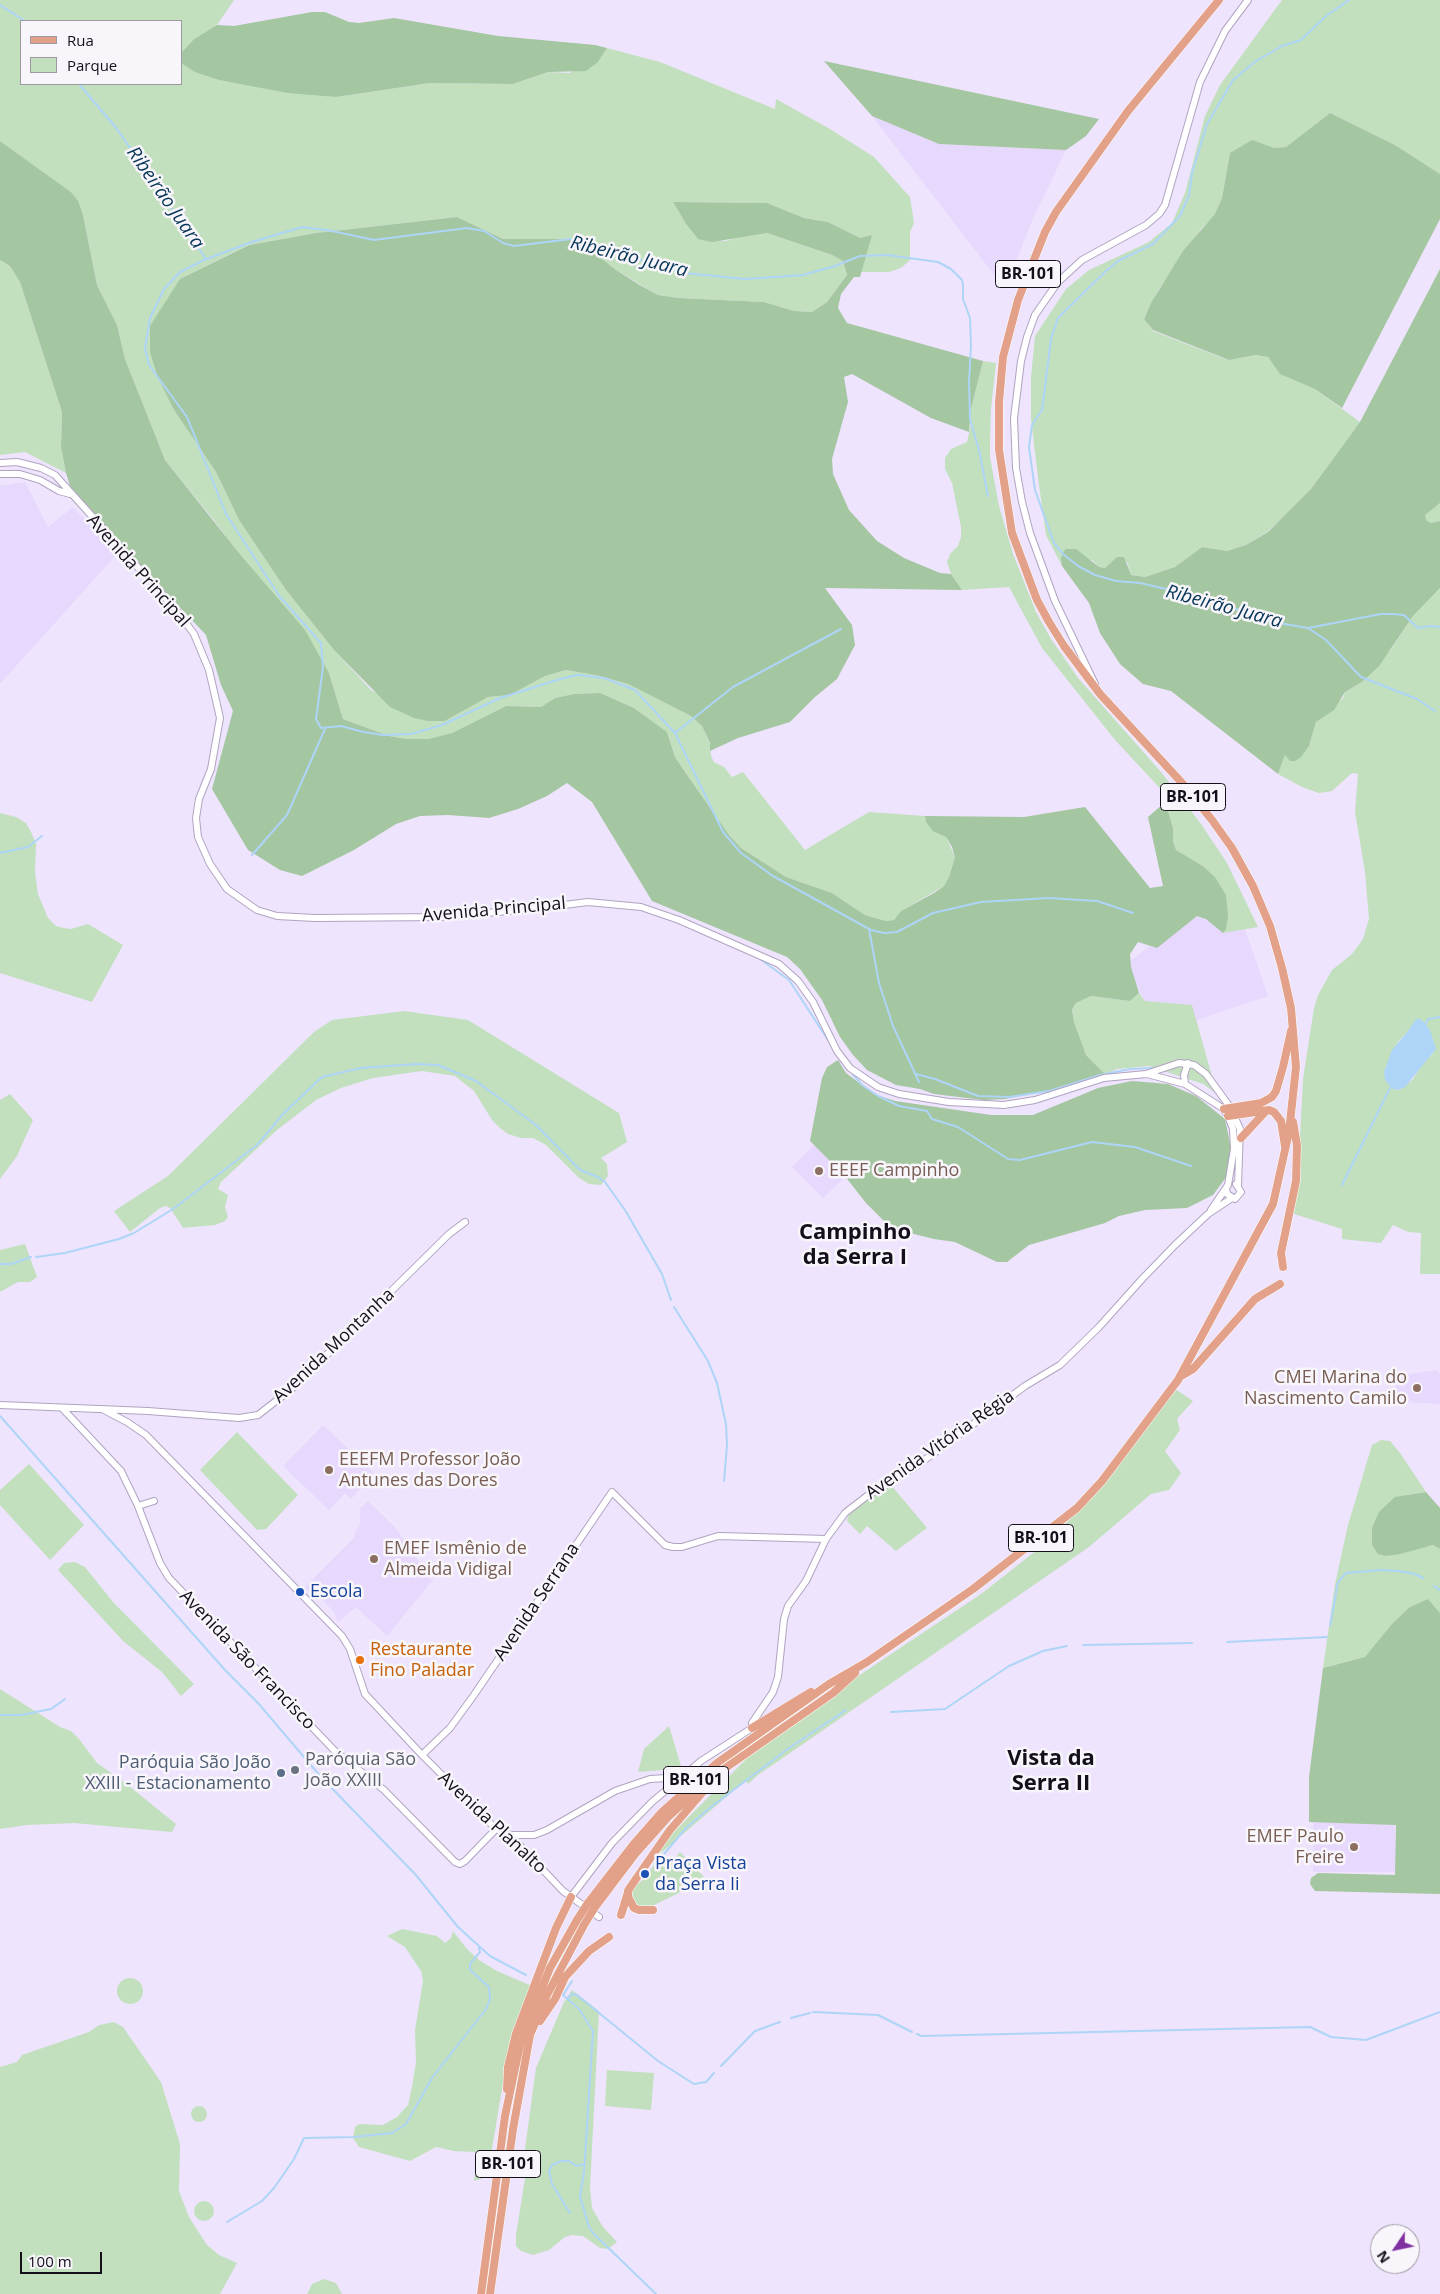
<!DOCTYPE html>
<html>
<head>
<meta charset="utf-8">
<style>
	body { margin:0 }
	#map { position:relative; width:1440px; height:2294px; overflow:hidden; background:#eee4fd; font-family:"Open Sans",sans-serif }
	canvas { display:block }
	.legend { position:absolute; left:20px; top:20px; width:162px; height:65px; box-sizing:border-box; background:#f8f5fb; border:1px solid #9d99a1; margin:0; padding:6px 9px; list-style:none; font-size:15px; color:#140f1a }
	.legend li { display:flex; align-items:center; gap:10px; height:25px }
	.legend b { width:25px; border:1px solid #9d99a1 }
	.north { position:absolute; left:1370px; top:2224px; width:50px; height:50px; box-sizing:border-box; background:#f8f5fb; border:1px solid #9d99a1; border-radius:50%; rotate:236deg; font-size:14px; font-weight:700; line-height:20px; text-align:center; color:#140f1a }
	.north::after { content:''; display:block; margin:auto; width:18px; height:22px; background:#8030a0; clip-path:polygon(50% 0,100% 100%,50% 72%,0 100%) }
	.scale { position:absolute; left:20px; top:2252px; width:82px; height:22px; box-sizing:border-box; border:2px solid #140f1a; border-top:0; padding-left:6px; font-size:15px; line-height:18px; white-space:nowrap; color:#140f1a; -webkit-text-stroke:4px #f8f5fb; paint-order:stroke }
</style>
</head>
<body>
<div id="map">
<canvas width="1440" height="2294"></canvas>
<ul class="legend">
<li><b style="height:6px;background:#e2a188"></b>Rua</li>
<li><b style="height:14px;background:#c2e0be"></b>Parque</li>
</ul>
<div class="north">N</div>
<div class="scale">100 m</div>
</div>
<script>
const g = document.querySelector('canvas').getContext('2d');
g.lineJoin = 'round';
function fill(path, color) {
  g.fillStyle = color;
  g.fill(path, 'evenodd');
}
function shape(rows) {
  const path = new Path2D();
  for (const r of rows) {
    if (r.length === 3) {
      path.moveTo(r[0] + r[2], r[1]);
      path.arc(r[0], r[1], r[2], 0, 2 * Math.PI);
      continue;
    }
    path.moveTo(r[0], r[1]);
    for (let i = 2; i < r.length; i += 2) path.lineTo(r[i], r[i + 1]);
  }
  return path;
}
function strokePath(path, color, width, dash) {
  g.strokeStyle = color;
  g.lineWidth = width;
  g.lineCap = dash ? 'butt' : 'round';
  g.setLineDash(dash || []);
  g.stroke(path);
}
function drawText(font, color, halo, rows, align = 'center') {
  g.font = font + ' "Open Sans",sans-serif';
  g.lineWidth = 5;
  g.setLineDash([]);
  g.textBaseline = 'middle';
  g.strokeStyle = halo;
  g.fillStyle = color;
  for (const [text, x, y, turn = 0] of rows) {
    g.save();
    g.translate(x, y);
    g.rotate((+turn || 0) * Math.PI / 180);
    g.textAlign = isNaN(turn) ? turn : align;
    if (halo) g.strokeText(text, 0, 0);
    g.fillText(text, 0, 0);
    g.restore();
  }
}
const built = shape([
	[872,116,939,144,1066,150,1032,221,1005,289],
	[25,482,48,527,73,507,117,554,0,684,0,486],
	[1232,892,1268,996,1194,1021,1149,1010,1126,964,1201,908],
	[815,1144,846,1176,823,1198,792,1167],
	[1437,1370,1440,1375,1440,1404,1393,1401,1396,1376],
	[323,1425,375,1474,351,1499,345,1493,329,1510,283,1466],
	[368,1501,395,1527,432,1581,387,1636,356,1607,338,1622,334,1612,314,1591,305,1589,306,1586,355,1537,354,1533,360,1524,360,1508],
	[1313,1822,1395,1822,1396,1872,1313,1872]
]);
const green = shape([
	[0,0,234,0,217,25,194,39,181,53,181,21,21,21,21,84,181,84,181,63,219,80,336,97,430,83,513,84,548,72,569,73,598,62,607,48,660,62,775,109,776,99,830,129,874,157,910,197,914,223,910,232,910,260,901,268,889,272,861,272,871,236,860,238,828,222,804,218,767,203,673,202,686,224,698,239,726,241,737,237,767,233,832,255,843,261,847,275,827,302,812,312,794,311,764,302,678,298,658,295,616,270,581,242,566,239,503,239,457,217,316,233,248,245,180,279,158,378,174,410,216,472,239,520,286,590,334,650,372,691,445,721,488,697,510,695,545,676,566,670,600,676,628,684,691,716,702,726,710,744,711,756,714,762,724,767,732,777,743,772,805,850,869,812,925,816,926,822,946,837,955,857,949,877,944,886,901,911,894,920,886,921,865,915,832,893,786,877,741,848,729,835,683,769,675,757,667,732,634,708,600,693,574,694,555,698,541,707,506,706,452,733,429,740,407,739,389,736,343,719,329,673,213,519,165,460,125,359,117,325,97,285,83,215,71,192,0,141],
	[1282,0,1440,0,1440,174,1395,145,1330,113,1286,147,1274,148,1263,145,1230,153,1222,198,1215,215,1201,229,1159,289,1144,318,1153,331,1228,360,1256,355,1268,357,1281,374,1315,389,1360,422,1311,489,1291,510,1267,532,1246,545,1227,551,1202,547,1175,567,1145,577,1131,575,1127,562,1117,558,1105,568,1099,567,1092,560,1061,559,1062,566,1046,535,1038,478,1031,419,1031,377,1035,336,1066,289,1089,270,1149,242,1172,223,1185,193,1205,116,1220,85],
	[0,260,10,266,20,282,62,412,61,447,66,473,25,452,0,455],
	[983,361,996,363,991,409,990,440,990,457,999,506,1013,554,1036,612,1051,639,1078,678,1161,772,1201,824,1227,863,1258,927,1223,933,1226,929,1215,877,1203,866,1176,850,1173,841,1173,828,1169,814,1163,804,1169,798,1115,740,1042,648,1009,587,962,590,951,574,947,562,950,554,958,546,961,537,961,527,952,483,945,469,945,458,951,449,967,442,971,424,971,409],
	[1440,503,1440,521,1431,523,1427,521,1425,514],
	[1440,588,1440,1274,1420,1274,1421,1233,1408,1232,1393,1225,1381,1243,1351,1240,1342,1239,1342,1229,1294,1214,1298,1176,1303,1079,1314,1008,1318,995,1332,970,1352,954,1363,939,1369,919,1365,872,1355,812,1358,774,1352,773,1332,791,1319,793,1302,787,1278,774,1285,755,1309,746,1316,722,1343,698,1345,692,1362,682,1391,649,1413,616],
	[1408,1031,1433,1054,1424,1061,1413,1079,1399,1090,1393,1089,1397,1043],
	[0,813,16,817,26,823,31,832,36,844,35,872,38,894,48,918,56,926,64,928,71,929,88,924,123,945,92,1002,0,973],
	[1139,993,1145,1001,1192,1005,1217,1094,1203,1084,1149,1066,1117,1069,1105,1074,1086,1055,1074,1022,1072,1011,1076,1003,1091,996,1130,1001],
	[404,1011,468,1020,619,1113,627,1142,601,1158,607,1164,608,1176,601,1185,589,1184,579,1178,546,1145,533,1138,521,1138,508,1134,500,1128,492,1120,474,1091,455,1076,422,1071,373,1078,341,1088,316,1100,277,1130,221,1182,218,1189,228,1195,225,1207,228,1217,225,1221,215,1225,183,1228,170,1208,166,1206,160,1208,130,1232,114,1211,168,1176,314,1032,332,1020],
	[10,1094,33,1120,17,1156,0,1179,0,1100],
	[25,1244,37,1277,30,1282,18,1282,0,1292,0,1250],
	[1175,1389,1193,1401,1177,1419,1180,1430,1165,1451,1181,1473,1169,1490,1151,1494,1089,1547,758,1775,748,1784,746,1780,661,1853,658,1848,770,1735,981,1594,1042,1546,1085,1505,1111,1476],
	[237,1432,298,1495,266,1529,257,1530,200,1470],
	[1381,1440,1390,1441,1400,1453,1426,1492,1406,1495,1386,1556,1433,1545,1440,1549,1440,1613,1428,1599,1377,1644,1365,1657,1323,1668,1335,1584,1348,1525,1372,1445],
	[29,1464,84,1525,50,1560,0,1505,0,1490],
	[891,1485,927,1528,896,1551,867,1526,860,1534,847,1521,848,1516,855,1509],
	[75,1562,85,1567,113,1602,194,1684,181,1696,162,1672,123,1641,58,1570,64,1563],
	[0,1689,60,1727,71,1731,79,1739,97,1763,124,1782,176,1824,172,1832,74,1823,27,1825,0,1829],
	[669,1726,681,1766,663,1770,638,1772,644,1749],
	[680,1852,705,1878,683,1886,679,1893,654,1905,643,1908,634,1902,631,1896,633,1887,644,1879,656,1862,666,1868],
	[402,1929,437,1936,445,1943,451,1938,453,1931,467,1949,479,1960,497,1971,532,1986,510,2041,488,2173,481,2179,474,2181,477,2152,454,2151,436,2147,410,2161,359,2147,353,2138,355,2127,359,2124,383,2125,397,2117,408,2105,412,2087,416,2062,415,2030,423,1981,421,1971,405,1947,387,1936],
	[130,1991,13],
	[572,1990,599,2011,590,2188,592,2208,603,2227,617,2242,608,2249,600,2248,583,2236,572,2235,565,2237,549,2250,533,2255,521,2251,516,2246,516,2235,526,2172,523,2163,536,2068,564,2002],
	[114,2022,123,2027,161,2082,180,2144,179,2191,189,2217,207,2245,219,2255,237,2263,220,2294,0,2294,0,2067,17,2062,22,2055,89,2032,99,2025],
	[607,2070,654,2073,651,2110,605,2106],
	[199,2114,8],
	[204,2211,10],
	[324,2279,336,2283,342,2294,307,2294,312,2284]
]);
const forest = shape([
	[312,12,325,12,349,22,359,23,394,18,498,36,595,45,607,48,598,62,586,71,548,72,513,84,430,83,336,97,288,93,219,80,195,72,181,63,181,53,194,39,217,25,234,26],
	[824,61,1099,119,1086,136,1066,150,939,144,872,116],
	[1330,113,1395,145,1440,174,1440,219,1342,408,1315,389,1280,374,1268,357,1256,355,1229,360,1153,330,1144,319,1151,303,1183,251,1215,214,1222,198,1230,153,1252,140,1274,148,1286,147],
	[0,141,71,192,78,201,83,215,97,285,117,325,125,359,165,460,243,558,305,630,329,673,343,719,389,736,407,739,429,739,452,733,506,706,541,707,555,698,574,694,600,693,634,708,667,732,675,757,683,769,729,835,741,848,786,877,832,893,865,915,886,921,894,920,901,911,934,893,944,886,949,877,955,857,952,847,946,837,933,831,926,822,925,816,1024,817,1085,807,1150,888,1163,886,1148,817,1163,804,1169,814,1173,828,1173,841,1176,850,1203,866,1215,877,1226,895,1228,916,1226,929,1223,933,1206,919,1197,916,1157,948,1138,942,1130,954,1131,967,1139,993,1130,1001,1091,996,1076,1003,1072,1010,1074,1022,1086,1055,1105,1074,1065,1087,1006,1099,983,1100,934,1094,920,1089,896,1085,867,1070,853,1055,840,1037,822,1000,800,969,787,957,652,901,592,802,567,783,547,796,518,809,489,818,448,815,420,816,396,824,354,850,302,876,280,870,248,850,212,789,233,711,221,685,206,635,142,567,70,486,66,473,61,447,62,412,20,282,10,266,0,260],
	[673,202,767,203,804,218,828,222,860,238,872,235,860,277,854,277,841,294,838,308,847,323,983,361,971,409,969,432,931,418,852,374,844,377,848,402,832,459,833,474,849,510,877,541,904,558,940,573,951,574,962,590,825,588,852,625,855,645,837,679,815,697,790,722,738,738,710,751,710,743,702,726,691,716,628,684,600,676,566,670,545,676,510,695,488,697,445,721,428,721,414,718,390,707,334,650,286,590,239,520,216,472,174,410,158,378,150,352,150,326,180,279,249,245,316,233,457,217,503,239,566,239,581,242,616,270,638,284,658,295,678,298,764,302,794,311,812,312,827,302,847,275,843,261,832,255,767,233,712,242,698,239,686,224],
	[1440,269,1440,503,1425,515,1427,521,1431,523,1440,521,1440,588,1413,616,1379,666,1362,682,1345,692,1334,710,1316,722,1309,746,1301,757,1295,761,1290,761,1285,755,1278,774,1171,691,1143,684,1120,664,1100,633,1089,603,1062,566,1061,559,1063,552,1066,549,1076,549,1099,567,1105,568,1117,557,1124,557,1131,575,1145,577,1175,567,1202,547,1227,551,1246,545,1268,532,1311,489,1360,422],
	[838,1060,846,1073,874,1094,895,1101,991,1115,1033,1115,1098,1088,1132,1081,1168,1084,1196,1096,1225,1119,1232,1153,1227,1176,1213,1195,1187,1208,1145,1210,1119,1216,1105,1223,1029,1245,1007,1262,997,1262,955,1242,934,1239,902,1231,884,1221,866,1203,844,1175,810,1141,822,1078,827,1067],
	[1426,1492,1440,1508,1440,1549,1433,1545,1400,1554,1386,1556,1378,1554,1372,1545,1372,1528,1379,1512,1395,1497],
	[1428,1599,1440,1613,1440,1894,1315,1891,1310,1884,1311,1878,1318,1873,1395,1875,1396,1825,1309,1822,1309,1777,1323,1668,1365,1657,1392,1624,1410,1607]
]);
const water = shape([
	[1416,1019,1421,1019,1430,1030,1436,1049,1405,1087,1399,1090,1393,1089,1385,1080,1384,1072,1392,1050,1408,1031]
]);
const stream = shape([
	[1349,0,1326,16,1301,40,1282,46,1256,61,1233,80,1207,124,1192,173,1189,195,1180,216,1153,244,1118,261,1107,270,1058,318,1051,339,1042,410,1032,425,1029,447,1035,490,1054,543,1063,554,1078,566,1095,575,1116,581,1140,583,1201,597,1273,622,1308,628,1326,640,1361,677,1417,699,1435,711],
	[0,5,25,21],
	[79,84,117,129,206,259],
	[988,496,979,450,970,419,969,382,971,346,970,318,963,299,963,285,962,280,951,269,938,262,887,255,860,256,835,266,803,275,745,279,684,273,571,239,514,246,503,243,484,231,467,228,374,240,327,230,302,227,249,243,204,260,180,272,164,289,150,318,145,348,149,365,187,417,226,514,280,597,321,643,323,667,316,719,321,728,341,726,363,732,383,735,411,734,442,725,500,698,557,680,577,675,604,678,635,690,675,733,723,832,741,853,773,876,871,930,884,933,897,932,933,913,981,902,1049,898,1097,901,1133,913],
	[1308,628,1381,614,1392,614,1404,615,1418,628,1431,626,1440,627],
	[675,733,733,687,841,629],
	[0,853,28,847,42,836],
	[252,855,287,815,325,729],
	[869,929,879,983,893,1026,919,1082],
	[760,959,789,980,828,1040],
	[1425,1025,1428,1019,1440,1017],
	[840,1059,862,1085,878,1096,899,1106,927,1111,932,1119,958,1127,1008,1159,1020,1160,1092,1142,1135,1147,1191,1166],
	[916,1074,935,1079,978,1096,1009,1097,1049,1091,1100,1075,1130,1069,1152,1068],
	[1342,1185,1391,1086],
	[36,1257,65,1253,119,1239,134,1233,173,1209,257,1145,284,1113,322,1077,361,1068,416,1064,438,1065,476,1081,536,1125,580,1170,598,1177,605,1182,625,1210,662,1274,671,1300],
	[0,1264,11,1264,31,1257],
	[674,1307,708,1361,717,1383,726,1424,727,1445,724,1481],
	[0,1416,225,1670,258,1703,321,1777,415,1874,458,1927,490,1956,526,1975],
	[1434,1586,1440,1590],
	[1330,1626,1338,1582,1346,1573,1381,1570,1398,1571,1415,1574,1423,1578],
	[1227,1642,1327,1637],
	[1083,1645,1192,1643],
	[891,1712,945,1709,1009,1666,1043,1651,1067,1646],
	[0,1715,21,1715,51,1709,65,1699],
	[659,1860,686,1828,711,1807,789,1748,846,1710],
	[572,1981,563,1995,579,2009,593,2031,584,2173,580,2196,589,2227,594,2234,656,2294],
	[567,1999,572,1994,577,1995,658,2061,694,2084,706,2082,714,2073],
	[813,2012,878,2015,912,2032],
	[791,2018,810,2013],
	[917,2034,921,2036,1310,2027,1331,2037,1366,2040,1440,2012],
	[721,2066,755,2031,780,2022],
	[570,2213,552,2184,549,2171,552,2165,561,2161,569,2161,576,2166,585,2164],
	[227,2222,262,2201,274,2188,294,2159,304,2138,354,2137,392,2133,406,2124,432,2078,486,2009,490,1999,489,1987,470,1970,470,1964,480,1952,479,1948]
]);
const minor = shape([
	[0,463,17,462,41,468,55,475,178,612,194,634,209,670,220,718,211,769,199,799,196,818,198,837,210,864,227,889,257,910,277,916,315,918,443,917,541,908,588,902,641,907,679,920,779,964,798,981,813,1002,837,1051,850,1068,878,1087,899,1094,949,1102,1004,1105,1035,1100,1104,1078,1146,1074,1179,1063,1194,1065,1206,1074,1230,1107,1240,1129,1238,1186],
	[0,474,20,474,40,480,59,491,70,494],
	[1095,684,1055,601,1030,533,1022,502,1016,468,1014,418,1021,361,1027,337,1035,315,1058,282,1082,260,1146,225,1159,214,1165,205,1200,82,1225,31,1248,0],
	[1147,1074,1185,1084,1224,1109,1228,1116,1233,1129,1234,1149,1228,1185,1211,1210],
	[1185,1084,1184,1075,1188,1063],
	[1226,1188,1227,1194,1235,1199,1241,1192,1236,1184],
	[0,1405,148,1411,239,1418,258,1415,294,1387,449,1234,465,1222],
	[63,1409,121,1471,138,1506,160,1563,169,1578,334,1750,384,1790,455,1862,460,1864,465,1861,496,1829],
	[104,1410,127,1422,146,1435,342,1636,350,1649,365,1694,422,1755,496,1829,510,1835,563,1891,599,1917],
	[138,1506,154,1501],
	[422,1755,450,1728,474,1695,612,1492,665,1545,673,1547,682,1547,718,1536,826,1539],
	[511,1835,534,1835,547,1830,615,1791,650,1779,666,1778,670,1781,670,1786],
	[571,1897,612,1843,652,1802,701,1761,752,1728,752,1723,773,1692,778,1677,784,1619,788,1606,806,1581,826,1539,845,1513,867,1496,915,1467,1025,1386,1060,1365,1099,1327,1143,1278,1175,1245,1208,1214,1232,1198]
]);
const major = shape([
	[1224,1109,1261,1103,1272,1097,1276,1091,1283,1067,1291,1031],
	[1228,1116,1269,1110,1274,1112,1281,1121,1285,1146],
	[1241,1138,1266,1111],
	[1283,1267,1281,1253,1296,1181,1297,1145,1293,1122],
	[1181,1376,1193,1369,1255,1299,1280,1284],
	[752,1728,811,1692],
	[628,1891,628,1897,634,1908,639,1910,653,1910],
	[588,1903,633,1845,662,1812,717,1763,829,1684,867,1662,973,1589,1077,1508,1102,1481,1178,1380,1273,1204,1289,1132,1296,1067,1291,1008,1282,968,1270,926,1253,886,1232,848,1212,820,1183,784,1100,694,1064,646,1049,622,1037,600,1012,533,999,450,999,402,1003,357,1018,300,1045,232,1056,212,1128,111,1219,0],
	[595,1907,635,1854,668,1817,694,1793,721,1771,833,1693,855,1673],
	[621,1915,629,1889,670,1830,715,1778],
	[540,2021,555,1999,565,1977,589,1951,609,1937],
	[507,2089,508,2067,516,2034,556,1928,571,1897],
	[481,2294,505,2116,521,2040,550,1968,577,1920],
	[490,2294,513,2129,530,2035,547,1995,584,1925]
]);
const majorBridge = shape([
	[577,1920,588,1903],
	[584,1925,595,1907]
]);
const markers = [
	[819,1171,5,"#8d6e63"],
	[1417,1388,5,"#8d6e63"],
	[329,1470,5,"#8d6e63"],
	[374,1559,5,"#8d6e63"],
	[300,1592,5,"#1a4fb4"],
	[360,1660,5,"#e8710a"],
	[295,1770,5,"#6b7280"],
	[281,1773,5,"#5c6f8a"],
	[1354,1847,5,"#8d6e63"],
	[645,1874,5,"#1a4fb4"]
];
const shields = [
	[1028,274,65],
	[1193,797,65],
	[1041,1538,65],
	[696,1780,65],
	[508,2164,65]
];
const shieldNames = [
	["BR-101",1028,274],
	["BR-101",1193,797],
	["BR-101",1041,1538],
	["BR-101",696,1780],
	["BR-101",508,2164]
];
const streetNames = [
	["Avenida Principal",138,571,48],
	["Avenida Principal",494,910,-5],
	["Avenida Montanha",334,1346,-43],
	["Avenida Vitória Régia",940,1445,-35],
	["Avenida Serrana",537,1602,-56],
	["Avenida São Francisco",247,1660,46],
	["Avenida Planalto",492,1823,43]
];
const educationNames = [
	["EEEF Campinho",829,1171],
	["CMEI Marina do",1407,1378,"right"],
	["Nascimento Camilo",1407,1399,"right"],
	["EEEFM Professor João",339,1460],
	["Antunes das Dores",339,1481],
	["EMEF Ismênio de",384,1549],
	["Almeida Vidigal",384,1570],
	["EMEF Paulo",1344,1837,"right"],
	["Freire",1344,1858,"right"]
];
const transitNames = [
	["Escola",310,1592],
	["Praça Vista",655,1864],
	["da Serra Ii",655,1885]
];
const foodNames = [
	["Restaurante",370,1650],
	["Fino Paladar",370,1671]
];
const worshipNames = [
	["Paróquia São",305,1760],
	["João XXIII",305,1781]
];
const serviceNames = [
	["Paróquia São João",271,1763],
	["XXIII - Estacionamento",271,1784]
];
const waterNames = [
	["Ribeirão Juara",165,198,55],
	["Ribeirão Juara",629,257,14],
	["Ribeirão Juara",1224,607,15]
];
const districtNames = [
	["Campinho",855,1233],
	["da Serra I",855,1258],
	["Vista da",1051,1759],
	["Serra II",1051,1784]
];
fill(built, '#e7d8fd');
fill(green, '#c2e0be');
fill(forest, '#a4c6a0');
fill(water, '#aed5f8');
strokePath(stream, '#aed5f8', 2);
strokePath(minor, '#b0a4c1', 8);
strokePath(major, '#fff', 9);
strokePath(minor, '#fff', 6);
strokePath(major, '#e2a188', 8);
strokePath(majorBridge, '#fff', 9, []);
strokePath(majorBridge, '#e2a188', 8);
for (const [x, y, r, color] of markers) {
  const dot = new Path2D();
  dot.arc(x, y, r, 0, 2 * Math.PI);
  g.fillStyle = color;
  g.fill(dot);
  strokePath(dot, '#f8f5fb', 2);
}
for (const [x, y, w] of shields) {
  const box = new Path2D();
  box.roundRect(x - w / 2, y - 13.5, w, 27, 4);
  g.fillStyle = '#f8f5fb';
  g.fill(box);
  strokePath(box, '#140f1a', 1);
}
drawText('bold 16px', '#140f1a', null, shieldNames);
drawText('18px', '#140f1a', '#f8f5fb', streetNames);
drawText('18px', '#785e54', '#f8f5fb', educationNames, 'left');
drawText('18px', '#164399', '#f8f5fb', transitNames, 'left');
drawText('18px', '#c56008', '#f8f5fb', foodNames, 'left');
drawText('18px', '#5b616d', '#f8f5fb', worshipNames, 'left');
drawText('18px', '#4e5e75', '#f8f5fb', serviceNames, 'right');
drawText('italic 19px', '#073657', '#f8f5fb', waterNames);
drawText('bold 22px', '#140f1a', '#f8f5fb', districtNames);
</script>
</body>
</html>
